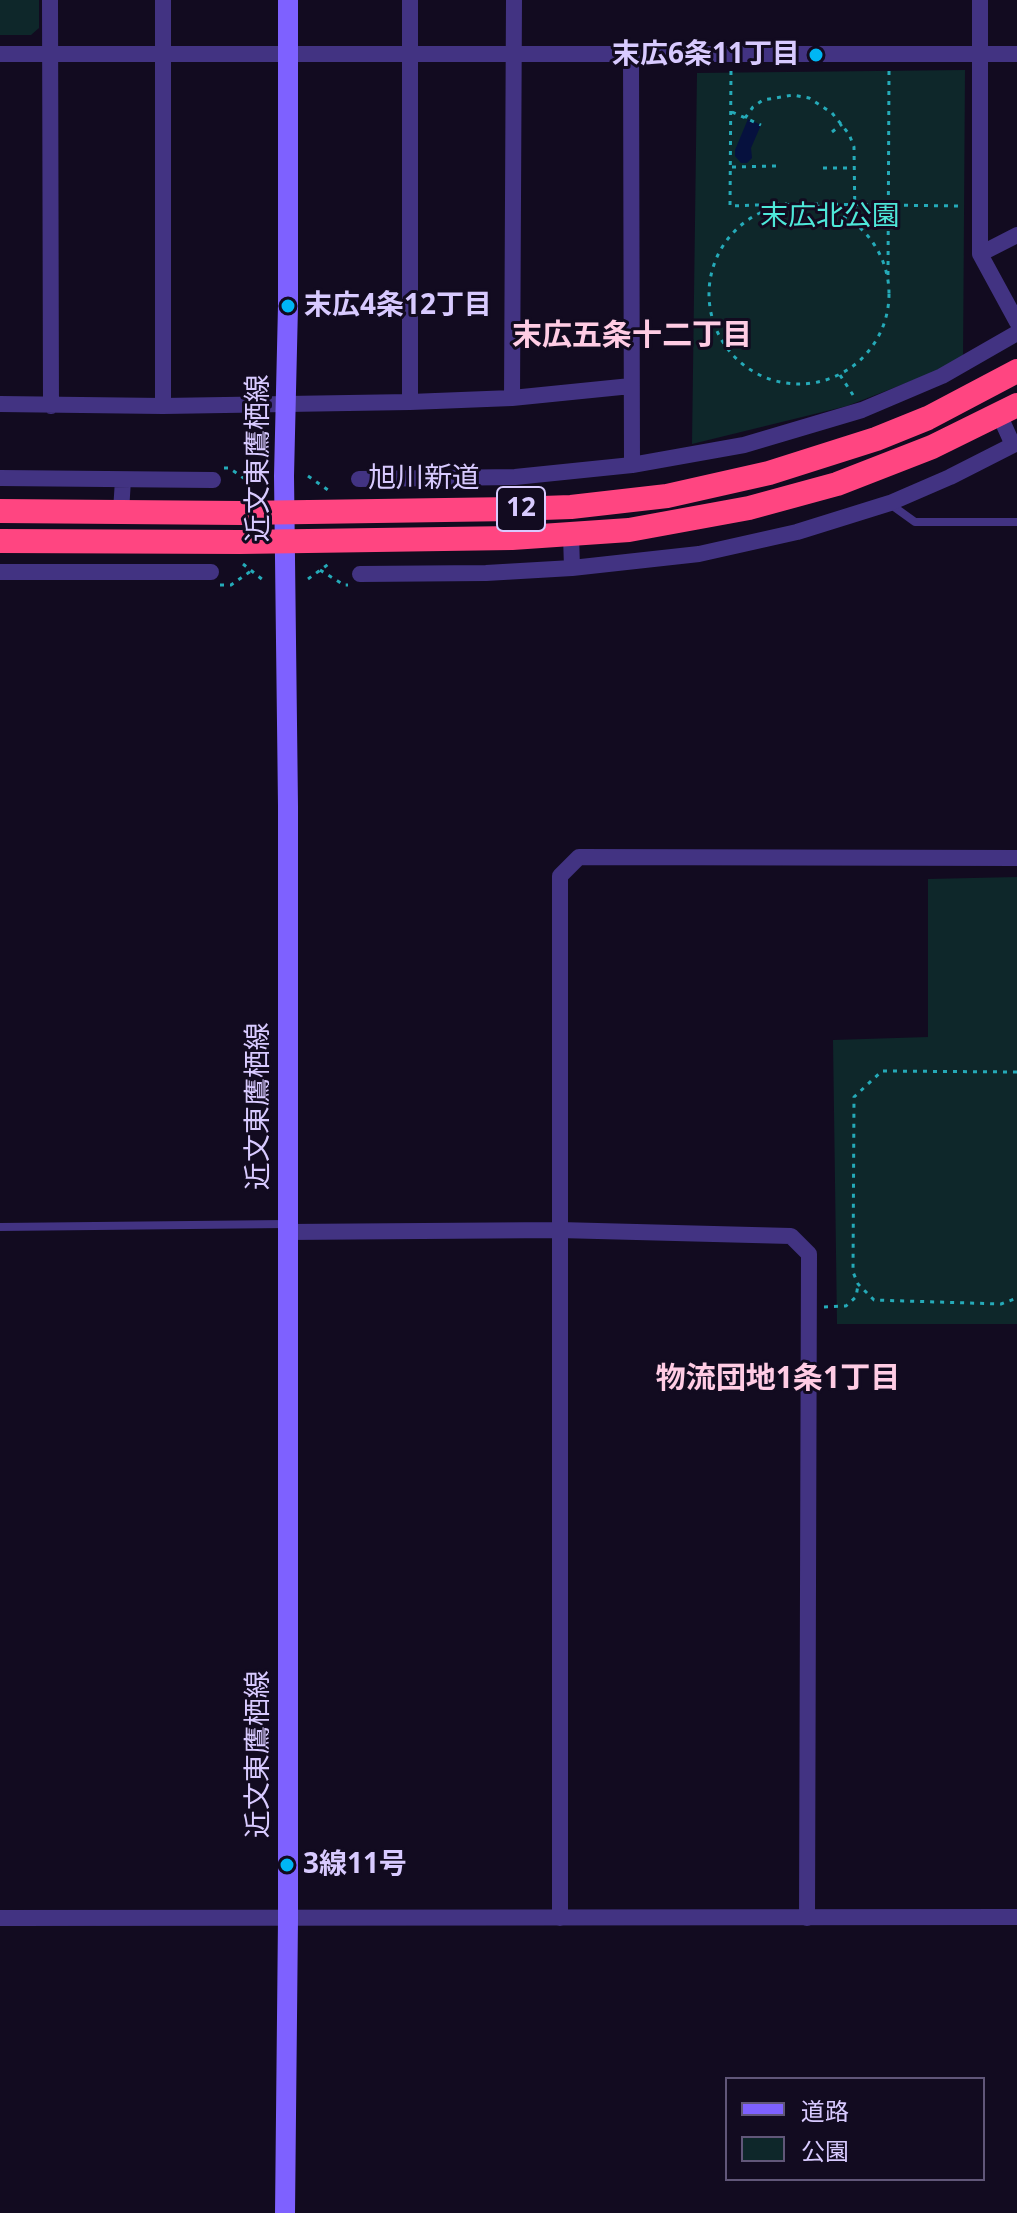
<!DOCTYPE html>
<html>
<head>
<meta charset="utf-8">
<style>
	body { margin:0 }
	#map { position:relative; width:1017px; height:2213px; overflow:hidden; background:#120b20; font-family:"Noto Sans","Noto Sans JP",sans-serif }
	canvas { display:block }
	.legend { position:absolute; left:725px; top:2077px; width:260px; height:104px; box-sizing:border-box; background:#120b20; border:2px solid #615779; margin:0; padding:10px 14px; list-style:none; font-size:24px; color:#d8caff }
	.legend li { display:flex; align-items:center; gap:16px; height:40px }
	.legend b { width:40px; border:2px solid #615779 }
</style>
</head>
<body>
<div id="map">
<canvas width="1017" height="2213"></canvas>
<ul class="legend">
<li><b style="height:10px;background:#7e61ff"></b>道路</li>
<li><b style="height:22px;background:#0e272a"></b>公園</li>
</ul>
</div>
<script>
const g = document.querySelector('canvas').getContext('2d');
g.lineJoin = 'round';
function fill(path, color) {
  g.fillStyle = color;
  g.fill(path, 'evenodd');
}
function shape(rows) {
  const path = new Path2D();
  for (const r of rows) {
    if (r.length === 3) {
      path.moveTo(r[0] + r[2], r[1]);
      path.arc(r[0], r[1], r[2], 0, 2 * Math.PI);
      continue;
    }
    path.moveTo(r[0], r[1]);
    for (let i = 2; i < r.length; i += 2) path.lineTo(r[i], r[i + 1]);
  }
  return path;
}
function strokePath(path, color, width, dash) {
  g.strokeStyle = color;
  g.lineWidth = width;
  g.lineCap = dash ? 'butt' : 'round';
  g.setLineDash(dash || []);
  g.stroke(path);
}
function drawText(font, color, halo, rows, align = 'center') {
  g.font = font + ' "Noto Sans","Noto Sans JP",sans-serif';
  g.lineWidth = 6;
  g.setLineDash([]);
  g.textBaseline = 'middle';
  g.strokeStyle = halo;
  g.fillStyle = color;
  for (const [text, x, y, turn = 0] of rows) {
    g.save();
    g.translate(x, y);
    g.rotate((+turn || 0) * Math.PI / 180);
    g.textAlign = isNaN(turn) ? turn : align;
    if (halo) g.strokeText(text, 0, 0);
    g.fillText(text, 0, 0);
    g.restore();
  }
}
const green = shape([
	[0,0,39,0,39,28,31,35,0,35],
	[965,70,963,361,847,406,692,444,697,73],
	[1017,877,1017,1324,837,1324,833,1040,928,1037,928,879]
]);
const water = shape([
	[748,119,761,125,751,148,752,158,747,163,741,163,735,156,735,150]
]);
const path = shape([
	[731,71,730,206,787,204],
	[732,112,761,125],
	[745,118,753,107,763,100,793,95,809,98,832,113,849,134,854,147,855,224],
	[832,132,842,124],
	[732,167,776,166],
	[823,168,854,168],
	[814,204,958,206],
	[799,294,90],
	[888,275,889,71],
	[840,375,853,395],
	[224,468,229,468,254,485,264,476],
	[308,476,328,490],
	[243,564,263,580],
	[320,570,344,585,348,585],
	[308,579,330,563],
	[220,585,231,585,251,571],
	[1017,1072,882,1071,854,1097,853,1272,858,1284,874,1300,1001,1304,1017,1298],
	[824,1307,846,1306,856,1297,858,1285]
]);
const lane = shape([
	[890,504,915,522,1017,522],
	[0,1227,286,1224]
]);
const street = shape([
	[50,0,51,406],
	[410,0,410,402],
	[980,0,980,254,1017,322],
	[0,54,1017,54],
	[631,54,632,465],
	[980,254,1017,235],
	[512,398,514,0],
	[0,404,163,406,410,402,512,398,631,386],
	[163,406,163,0],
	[999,414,1013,445],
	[0,478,213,480],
	[359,479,515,477,632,465,744,445,862,410,942,376,1017,333],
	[121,511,123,480],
	[571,535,572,568],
	[0,572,211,572],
	[360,574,486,573,572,568,699,554,797,532,890,503,950,477,1017,443],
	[286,1232,559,1230,791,1236,809,1254,807,1918],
	[0,1918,1017,1917],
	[560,1918,560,876,579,857,1017,858]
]);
const secondary = shape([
	[285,2213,288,1919,288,806,284,476,288,306,288,0]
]);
const highway = shape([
	[0,511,241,513,513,509,571,507,667,496,769,473,876,439,928,418,1017,371],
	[0,541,240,542,512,538,629,530,749,508,837,484,932,447,1017,405]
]);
const markers = [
	[816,55,8,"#00b6f5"],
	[288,306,8,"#00b6f5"],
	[287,1865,8,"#00b6f5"]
];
const shields = [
	[521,509,48]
];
const shieldNames = [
	["12",521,509]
];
const poiNames = [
	["末広6条11丁目",800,55,"right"],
	["末広4条12丁目",304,306],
	["3線11号",303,1865]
];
const parkNames = [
	["末広北公園",830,217]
];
const streetNames = [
	["近文東鷹栖線",259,458,-90],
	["旭川新道",424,479],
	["近文東鷹栖線",259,1106,-90],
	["近文東鷹栖線",259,1754,-90]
];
const neighbourhoodNames = [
	["末広五条十二丁目",632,336],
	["物流団地1条1丁目",778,1379]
];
fill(green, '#0e272a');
fill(water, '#06113e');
strokePath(path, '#25aab8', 3, [4, 6]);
strokePath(lane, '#423382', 8);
strokePath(street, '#423382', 16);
strokePath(secondary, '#7e61ff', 20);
strokePath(highway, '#ff4581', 24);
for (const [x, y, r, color] of markers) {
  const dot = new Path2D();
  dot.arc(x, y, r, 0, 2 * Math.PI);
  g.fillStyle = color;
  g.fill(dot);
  strokePath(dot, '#120b20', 3);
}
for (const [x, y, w] of shields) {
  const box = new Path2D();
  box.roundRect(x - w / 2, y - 22, w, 44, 6);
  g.fillStyle = '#120b20';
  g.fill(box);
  strokePath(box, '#d8caff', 2);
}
drawText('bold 26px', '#d8caff', null, shieldNames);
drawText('bold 28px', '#d8caff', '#120b20', poiNames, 'left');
drawText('28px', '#4ee7d9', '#120b20', parkNames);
drawText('28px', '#d8caff', '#120b20', streetNames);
drawText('bold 30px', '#ffcce4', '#120b20', neighbourhoodNames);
</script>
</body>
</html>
